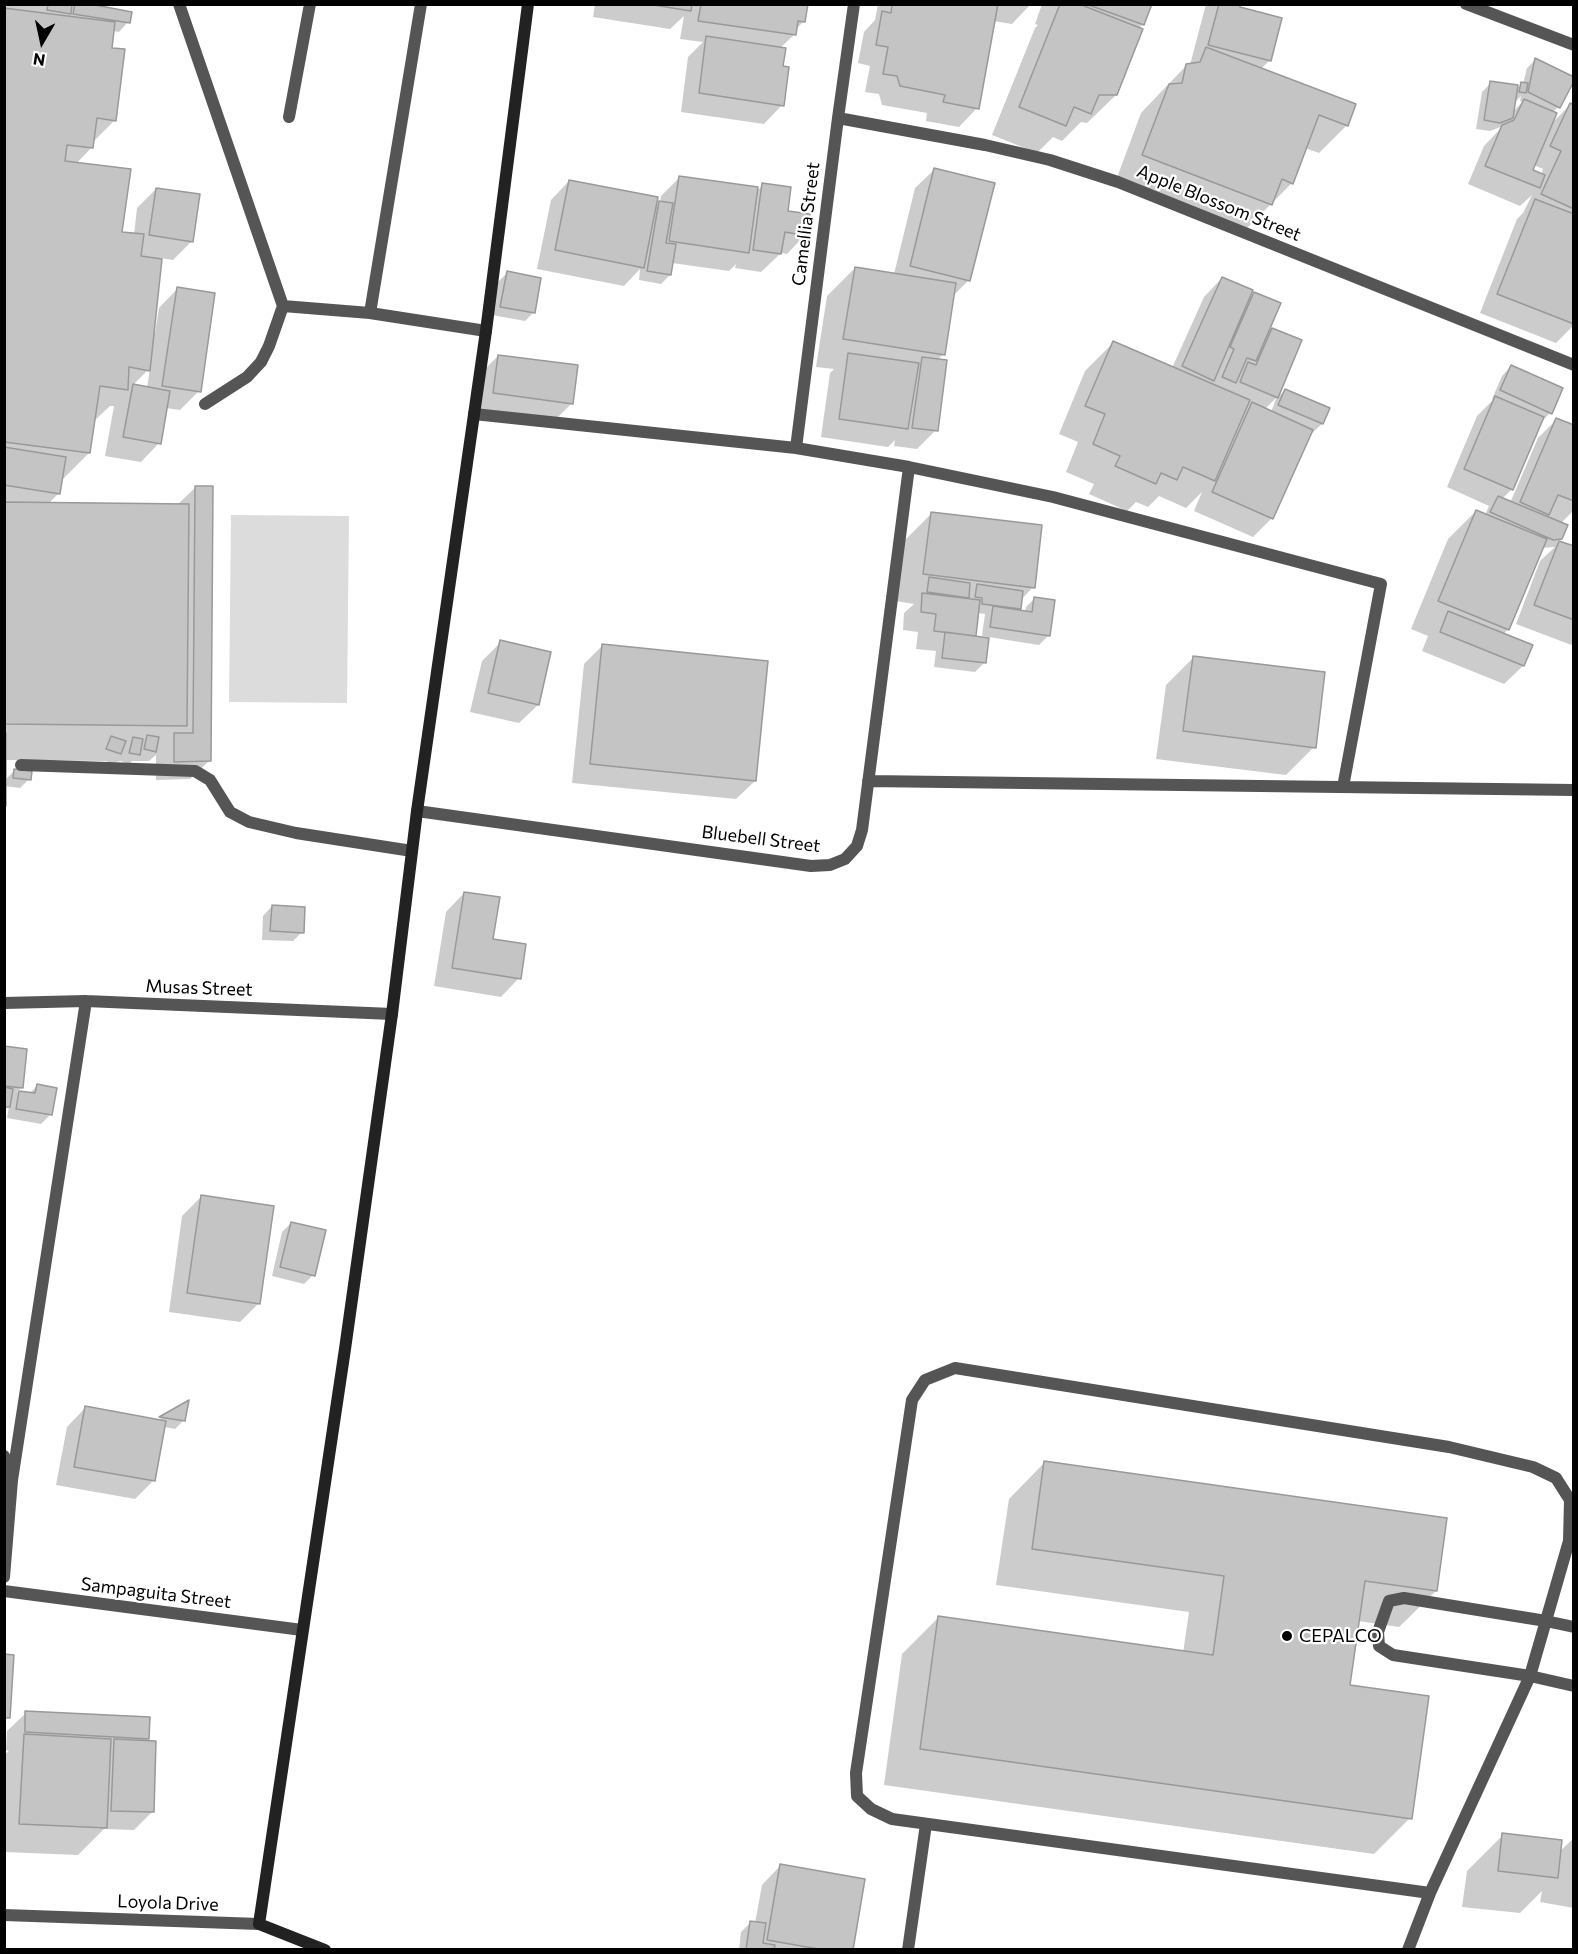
<!DOCTYPE html>
<html>
<head>
<meta charset="utf-8">
<style>
	body { margin:0 }
	#map { position:relative; width:1578px; height:1954px; overflow:hidden; background:#fff; font-family:Commissioner,sans-serif }
	canvas { display:block }
	.frame { position:absolute; inset:0; border:6px solid #000; pointer-events:none }
	.north { position:absolute; left:12px; top:12px; width:60px; height:60px; -webkit-text-stroke:4px #fff; paint-order:stroke; rotate:189deg; font-size:16px; font-weight:700; line-height:24px; text-align:center; color:#000 }
	.north::after { content:''; display:block; margin:auto; width:21px; height:27px; background:#000; clip-path:polygon(50% 0,100% 100%,50% 72%,0 100%) }
</style>
</head>
<body>
<div id="map">
<canvas width="1578" height="1954"></canvas>
<div class="frame"></div>
<div class="north">N</div>
</div>
<script>
const g = document.querySelector('canvas').getContext('2d');
g.lineJoin = 'round';
function fill(path, color) {
  g.fillStyle = color;
  g.fill(path, 'evenodd');
}
function shape(rows) {
  const path = new Path2D();
  for (const r of rows) {
    path.moveTo(r[0], r[1]);
    for (let i = 2; i < r.length; i += 2) path.lineTo(r[i], r[i + 1]);
  }
  return path;
}
function strokePath(path, color, width, dash) {
  g.strokeStyle = color;
  g.lineWidth = width;
  g.lineCap = dash ? 'butt' : 'round';
  g.setLineDash(dash || []);
  g.stroke(path);
}
function drawText(font, color, halo, rows, align = 'center') {
  g.font = font + ' Commissioner,sans-serif';
  g.lineWidth = 4.5;
  g.setLineDash([]);
  g.textBaseline = 'middle';
  g.strokeStyle = halo;
  g.fillStyle = color;
  for (const [text, x, y, turn = 0] of rows) {
    g.save();
    g.translate(x, y);
    g.rotate((+turn || 0) * Math.PI / 180);
    g.textAlign = isNaN(turn) ? turn : align;
    if (halo) g.strokeText(text, 0, 0);
    g.fillText(text, 0, 0);
    g.restore();
  }
}
const green = shape([
	[231,515,349,516,347,703,229,702]
]);
const shadow = shape([
	[4,4,89,4,128,22,119,32,113,31,110,49,115,120,93,142,92,147,76,164,121,233,134,235,137,208,156,189,192,241,173,260,160,258,152,333,155,333,159,308,177,289,199,391,180,410,166,408,159,443,141,462,105,456,114,406,110,406,93,422,89,453,61,481,59,493,48,504,177,505,196,487,209,761,190,779,156,780,156,755,149,761,132,761,129,764,121,761,111,763,106,761,5,760,5,780,15,770,29,779,20,788,5,786,4,806],
	[150,368,147,388,133,385],
	[595,4,806,4,804,21,795,30,794,35,780,48,782,105,764,124,681,112,688,57,703,42,680,39,684,16,670,29,593,17],
	[878,4,1031,4,1012,24,993,21,977,108,959,127,926,121,927,113,882,105,879,94,865,92,870,66,858,63,864,32,875,20],
	[1042,4,1150,4,1143,24,1138,29,1116,95,1087,123,1081,122,1062,141,1053,137,1037,153,992,135,1035,28,1038,25,1035,24],
	[1206,4,1239,4,1238,8,1280,19,1269,61,1261,69,1347,125,1319,153,1305,148,1292,183,1243,232,1115,183,1141,113,1159,94,1187,65,1190,65],
	[1536,59,1558,107,1552,113,1551,124,1570,105,1574,106,1574,325,1556,343,1480,313,1517,219,1523,213,1532,195,1520,206,1468,184,1484,146,1503,126,1490,131,1476,129,1482,92,1491,83,1518,87,1523,84,1527,68],
	[1521,96,1520,101,1522,102,1512,113,1514,101,1516,101],
	[1534,165,1543,169,1541,175,1531,171],
	[934,170,969,280,952,297,944,354,937,360,936,430,917,449,894,446,895,440,888,447,821,437,830,373,834,369,816,367,827,296,855,268,894,274,915,188],
	[680,177,759,189,763,185,805,235,787,254,781,253,761,272,735,268,736,264,729,271,672,263,670,275,661,284,639,280,640,269,624,286,537,269,551,200,569,181,654,208,660,203,661,196],
	[507,273,534,312,525,321,492,315,498,282],
	[1222,278,1247,301,1254,293,1264,337,1272,329,1277,397,1265,409,1271,412,1276,399,1285,390,1328,408,1322,424,1312,433,1311,432,1272,518,1253,537,1194,511,1202,492,1186,508,1159,496,1148,507,1136,502,1127,511,1089,494,1094,484,1066,472,1078,442,1059,434,1085,371,1113,343,1172,368,1204,297],
	[498,356,572,403,553,422,475,411,479,375],
	[1511,366,1550,413,1541,422,1512,489,1502,499,1510,503,1538,438,1557,419,1574,427,1574,510,1560,524,1561,538,1557,542,1574,548,1574,646,1516,624,1540,561,1555,547,1543,548,1508,629,1503,635,1531,646,1523,666,1504,684,1422,651,1428,636,1411,629,1448,539,1476,511,1485,515,1489,506,1447,487,1477,416,1493,400,1492,399,1502,376],
	[931,514,1033,587,1021,600,1020,608,1017,611,1025,612,1026,607,1035,598,1048,636,1039,645,982,636,985,614,977,613,974,635,972,637,984,663,975,672,934,667,936,651,916,649,918,632,903,630,904,613,914,604,896,601,903,542],
	[501,642,538,705,519,723,470,712,482,661],
	[603,645,755,781,736,799,572,783,584,664],
	[1194,657,1314,747,1286,775,1156,759,1166,685],
	[464,893,492,940,519,978,501,997,434,986,446,912],
	[272,906,302,932,293,941,262,940,263,916],
	[4,1047,21,1088,17,1092,29,1094,37,1086,50,1115,41,1124,7,1118,9,1106,4,1111],
	[201,1197,259,1303,240,1322,169,1312,182,1216],
	[291,1223,313,1275,304,1284,272,1276,282,1232],
	[187,1402,184,1420,175,1429,164,1427,154,1480,135,1499,56,1485,67,1427,85,1408,157,1421],
	[1045,1462,1436,1591,1399,1627,1358,1621,1349,1686,1410,1818,1374,1854,884,1785,902,1654,938,1618,1183,1653,1189,1612,996,1585,1009,1499],
	[26,1713,147,1738,143,1742,152,1812,134,1830,104,1829,78,1855,4,1852,4,1755,9,1751,6,1750,7,1731],
	[1503,1835,1559,1852,1574,1838,1574,1908,1540,1902,1542,1891,1520,1913,1462,1907,1467,1871],
	[780,1866,851,1950,739,1950,741,1932,750,1923,755,1923,762,1885]
]);
const building = shape([
	[48,4,72,4,71,14,47,10,48,4],
	[75,4,90,4,132,12,130,23,73,14,75,4],
	[647,4,692,4,691,11,647,4],
	[701,4,808,4,805,22,798,21,796,35,698,21,701,4],
	[892,4,998,4,979,109,943,102,945,95,900,86,897,76,883,74,888,47,876,45,882,11,891,13,892,4],
	[1060,4,1079,4,1143,29,1117,95,1099,95,1091,114,1074,107,1066,126,1019,107,1060,4],
	[1086,4,1152,4,1144,25,1086,4],
	[1219,4,1240,4,1240,7,1282,18,1271,61,1208,45,1219,4],
	[4,8,115,22,112,48,125,49,116,121,97,118,93,148,67,145,65,161,131,169,122,232,144,234,141,256,162,259,150,371,129,367,128,390,100,386,90,453,4,442,4,8],
	[706,36,786,48,783,66,789,67,784,106,699,93,706,36],
	[1206,47,1356,104,1348,126,1319,115,1293,184,1282,179,1272,205,1142,155,1169,84,1182,83,1186,64,1200,62,1206,47],
	[1535,58,1574,77,1574,81,1560,108,1528,92,1535,58],
	[1490,81,1518,85,1513,118,1500,123,1484,120,1490,81],
	[1521,82,1528,83,1526,93,1519,92,1521,82],
	[1524,99,1557,113,1533,170,1545,175,1540,188,1485,166,1502,125,1514,120,1524,99],
	[1570,103,1574,105,1574,209,1541,194,1561,151,1550,146,1570,103],
	[934,168,995,183,970,281,910,266,934,168],
	[679,176,758,187,749,253,669,241,679,176],
	[569,180,658,197,644,268,555,250,569,180],
	[762,183,791,187,788,211,810,214,807,236,785,232,781,254,753,250,762,183],
	[156,188,200,194,193,242,149,235,156,188],
	[1535,199,1574,214,1574,324,1497,294,1535,199],
	[659,201,673,203,666,243,676,244,671,275,647,271,659,201],
	[855,267,956,283,945,355,843,339,855,267],
	[507,271,541,278,535,313,500,307,507,271],
	[1222,277,1253,290,1214,381,1182,366,1222,277],
	[177,287,215,293,201,392,162,386,177,287],
	[1254,292,1281,303,1256,361,1247,358,1236,383,1222,377,1234,349,1230,347,1254,292],
	[1272,328,1302,340,1278,398,1240,382,1248,362,1256,365,1272,328],
	[1113,341,1250,400,1215,481,1183,467,1177,480,1161,473,1156,484,1115,466,1120,456,1093,444,1105,414,1085,406,1113,341],
	[848,353,919,363,908,429,839,419,848,353],
	[498,355,578,365,573,404,493,393,498,355],
	[922,357,947,360,938,431,912,428,922,357],
	[1511,365,1563,388,1552,414,1500,390,1511,365],
	[133,384,170,391,161,444,123,437,133,384],
	[1285,389,1330,408,1323,424,1278,405,1285,389],
	[1495,396,1544,417,1513,490,1464,469,1495,396],
	[1252,402,1313,430,1273,519,1212,492,1252,402],
	[1556,418,1574,425,1574,501,1558,495,1549,515,1520,502,1556,418],
	[4,447,66,457,60,494,4,485,4,447],
	[195,486,213,486,211,761,174,762,174,733,193,733,195,486],
	[1498,496,1568,525,1562,539,1553,540,1490,512,1498,496],
	[4,502,189,504,187,726,4,724,4,502],
	[1476,510,1547,539,1509,630,1438,601,1476,510],
	[931,512,1042,525,1035,588,923,574,931,512],
	[1559,541,1574,546,1574,620,1534,605,1559,541],
	[929,577,970,583,969,598,927,592,929,577],
	[977,584,1023,591,1021,609,982,604,982,598,975,597,977,584],
	[922,593,980,600,976,636,934,631,936,614,921,612,922,593],
	[1034,597,1055,600,1050,636,990,627,993,606,1032,612,1034,597],
	[1448,611,1533,645,1524,666,1440,632,1448,611],
	[945,632,989,638,986,663,942,658,945,632],
	[500,640,551,652,539,705,488,693,500,640],
	[602,644,768,661,756,781,590,764,602,644],
	[1193,656,1325,672,1316,748,1183,731,1193,656],
	[4,733,6,733,6,806,4,806,4,733],
	[147,735,159,737,156,752,144,749,147,735],
	[111,736,126,741,121,754,106,749,111,736],
	[133,737,143,739,140,755,129,753,133,737],
	[14,769,32,771,31,780,13,778,14,769],
	[464,892,500,897,493,939,526,944,521,979,452,968,464,892],
	[272,905,305,907,304,933,270,931,272,905],
	[4,1046,27,1049,23,1088,4,1086,4,1046],
	[37,1084,57,1088,52,1115,16,1109,19,1091,35,1093,37,1084],
	[4,1087,13,1089,10,1107,4,1107,4,1087],
	[201,1195,274,1206,260,1304,187,1293,201,1195],
	[291,1222,326,1230,315,1276,280,1267,291,1222],
	[189,1400,185,1421,159,1417,189,1400],
	[85,1406,166,1421,155,1481,74,1467,85,1406],
	[1044,1461,1447,1518,1437,1591,1365,1581,1350,1685,1429,1696,1412,1819,920,1749,938,1616,1213,1655,1224,1576,1032,1549,1044,1461],
	[4,1654,14,1655,10,1718,4,1718,4,1654],
	[25,1711,150,1717,149,1739,25,1732,25,1711],
	[24,1734,111,1739,107,1828,19,1824,24,1734],
	[114,1739,156,1741,154,1812,111,1811,114,1739],
	[1502,1833,1562,1840,1558,1878,1498,1871,1502,1833],
	[780,1864,865,1879,853,1950,824,1950,767,1940,780,1864],
	[750,1921,766,1923,763,1943,775,1945,774,1950,746,1950,750,1921]
]);
const lane = shape([
	[179,4,283,306],
	[289,117,310,4],
	[370,313,421,4],
	[205,404,247,377,261,362,269,346,283,306,370,313,486,331],
	[21,765,195,771,210,780,230,812,249,822,296,833,412,851],
	[955,1368,1449,1447,1533,1467,1556,1478,1570,1500,1569,1541,1530,1676,1430,1893,892,1819,871,1809,857,1796,856,1773,912,1400,925,1380,955,1368],
	[1574,1627,1546,1621,1404,1598,1389,1601,1378,1632,1379,1646,1393,1655,1530,1676,1574,1686],
	[908,1950,926,1824],
	[1408,1950,1430,1893]
]);
const street = shape([
	[1466,4,1574,45],
	[838,118,985,145,1050,160,1118,182,1574,365],
	[474,414,796,448,909,467,1053,497,1381,584,1343,787],
	[796,448,838,118,854,4],
	[868,781,1574,790],
	[417,811,811,866,830,865,845,859,857,846,862,830,909,467],
	[4,1003,86,1001,392,1014],
	[4,1456,11,1476],
	[4,1577,12,1480,86,1001],
	[4,1591,302,1630],
	[4,1915,259,1924]
]);
const secondary = shape([
	[325,1950,259,1924,345,1349,392,1014,417,811,486,331,528,4]
]);
const markers = [
	[1287,1636,6,"#000"]
];
const streetNames = [
	["Apple Blossom Street",1219,203,22],
	["Camellia Street",806,224,-83],
	["Bluebell Street",761,839,7],
	["Musas Street",199,988,2],
	["Sampaguita Street",156,1593,7],
	["Loyola Drive",168,1903,2]
];
const poiNames = [
	["CEPALCO",1299,1636]
];
fill(green, '#dcdcdc');
fill(shadow, '#0003');
fill(building, '#c4c4c4');
strokePath(building, '#999', 1.5);
strokePath(lane, '#555', 12);
strokePath(street, '#555', 12);
strokePath(secondary, '#222', 12);
for (const [x, y, r, color] of markers) {
  const dot = new Path2D();
  dot.arc(x, y, r, 0, 2 * Math.PI);
  g.fillStyle = color;
  g.fill(dot);
  strokePath(dot, '#fff', 2);
}
drawText('18px', '#000', '#fff', streetNames);
drawText('18px', '#000', '#fff', poiNames, 'left');
</script>
</body>
</html>
